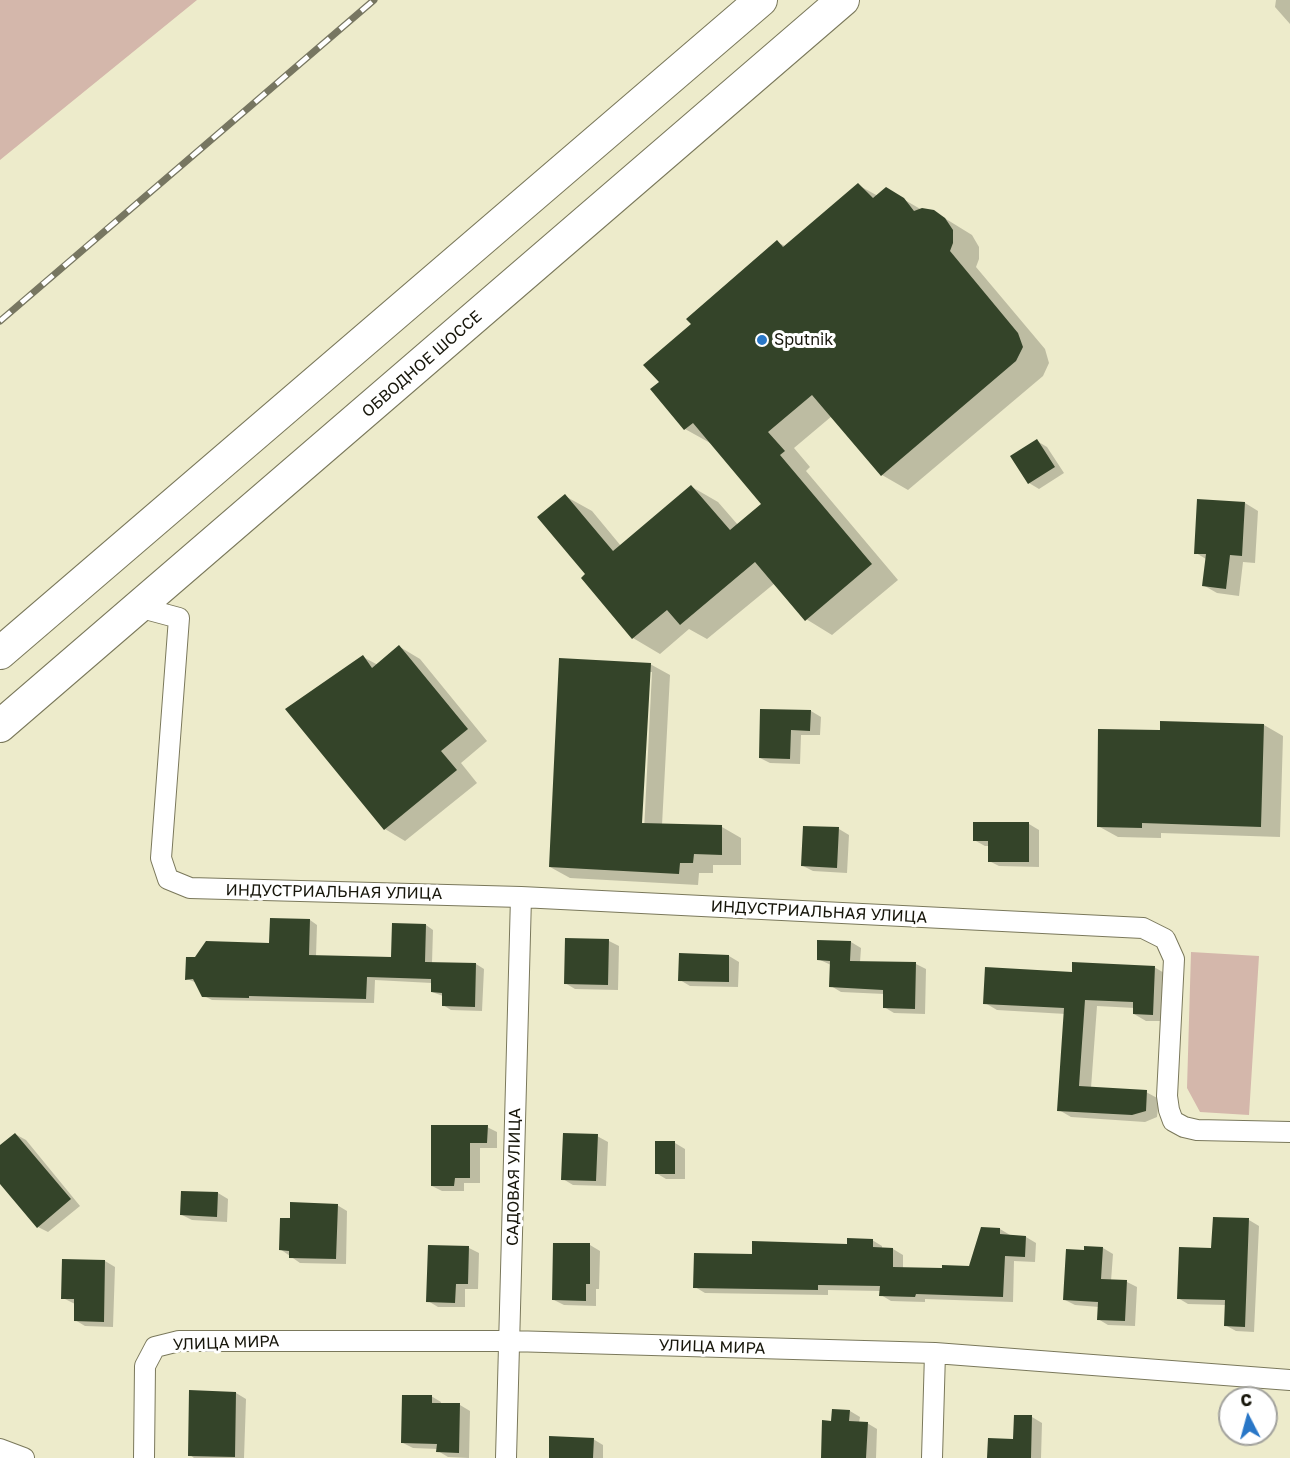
<!DOCTYPE html>
<html>
<head>
<meta charset="utf-8">
<style>
	body { margin:0 }
	#map { position:relative; width:1290px; height:1458px; overflow:hidden; background:#edebcb; font-family:"Golos Text",sans-serif }
	canvas { display:block }
	.north { position:absolute; left:1218px; top:1386px; width:60px; height:60px; box-sizing:border-box; background:#fff; border:2px solid #a2a29d; border-radius:50%; rotate:354deg; font-size:16px; font-weight:700; line-height:24px; text-align:center; color:#17160b }
	.north::after { content:''; display:block; margin:auto; width:21px; height:27px; background:#2977c7; clip-path:polygon(50% 0,100% 100%,50% 72%,0 100%) }
</style>
</head>
<body>
<div id="map">
<canvas width="1290" height="1458"></canvas>
<div class="north">С</div>
</div>
<script>
const g = document.querySelector('canvas').getContext('2d');
g.lineJoin = 'round';
function fill(path, color) {
  g.fillStyle = color;
  g.fill(path, 'evenodd');
}
function shape(rows) {
  const path = new Path2D();
  for (const r of rows) {
    path.moveTo(r[0], r[1]);
    for (let i = 2; i < r.length; i += 2) path.lineTo(r[i], r[i + 1]);
  }
  return path;
}
function strokePath(path, color, width, dash) {
  g.strokeStyle = color;
  g.lineWidth = width;
  g.lineCap = dash ? 'butt' : 'round';
  g.setLineDash(dash || []);
  g.stroke(path);
}
function drawText(font, color, halo, rows, align = 'center') {
  g.font = font + ' "Golos Text",sans-serif';
  g.lineWidth = 6;
  g.setLineDash([]);
  g.textBaseline = 'middle';
  g.strokeStyle = halo;
  g.fillStyle = color;
  for (const [text, x, y, turn = 0] of rows) {
    g.save();
    g.translate(x, y);
    g.rotate((+turn || 0) * Math.PI / 180);
    g.textAlign = isNaN(turn) ? turn : align;
    if (halo) g.strokeText(text, 0, 0);
    g.fillText(text, 0, 0);
    g.restore();
  }
}
const green = shape([
	[0,0,197,0,0,160],
	[1191,952,1259,956,1249,1115,1200,1112,1187,1088]
]);
const shadow = shape([
	[1276,0,1290,0,1290,24,1275,7],
	[858,185,878,196,886,189,922,210,933,211,972,235,979,247,979,259,976,267,1045,349,1049,363,1043,376,908,490,882,475,832,416,794,448,810,467,806,471,898,580,832,635,806,619,775,583,707,639,689,629,660,654,633,638,583,578,587,574,565,496,592,511,621,546,692,487,718,502,738,525,763,504,712,444,685,429,661,383,693,324,777,242,785,246],
	[1037,441,1047,447,1064,473,1039,489,1029,483],
	[1245,503,1258,511,1255,563,1243,562,1239,596,1217,593,1203,585,1206,559,1196,553],
	[400,647,420,659,487,741,461,763,477,783,405,841,385,829,363,657,378,665],
	[650,664,670,675,662,825,722,827,741,838,741,865,713,865,713,873,699,873,698,885,570,878,550,867],
	[649,672,652,672,644,831,640,831],
	[811,711,821,717,820,735,801,735,800,764,770,763,760,758],
	[1264,725,1283,736,1280,837,1161,833,1161,838,1118,837,1098,826,1161,732],
	[975,823,1029,824,1039,830,1039,867,999,866,989,861,989,846,985,846,974,840],
	[839,829,849,835,847,873,813,871,803,866],
	[310,920,317,925,316,956,393,959,426,925,433,930,432,963,476,964,484,969,482,1011,451,1010,443,1005,443,996,432,992,432,983,375,980,374,1003,212,1000,204,996,197,983,187,979,195,958,271,944],
	[609,941,619,946,618,990,575,989,565,983],
	[851,942,861,948,860,962,916,964,926,969,925,1014,894,1013,884,1007,885,994,841,992,831,986,831,965,818,959],
	[729,956,739,962,738,987,690,986,680,980],
	[1154,967,1166,974,1164,1021,1146,1021,1134,1014,1135,1008,1097,1006,1091,1088,1146,1092,1159,1099,1157,1117,1145,1122,1071,1117,1059,1110,1066,1014,997,1010,985,1003,1073,973],
	[433,1126,487,1127,497,1132,497,1148,480,1148,480,1183,464,1183,464,1191,442,1191,432,1186],
	[15,1134,26,1140,80,1206,48,1232,38,1227,0,1182,0,1147],
	[597,1136,608,1142,606,1186,573,1185,563,1179],
	[675,1143,685,1149,685,1179,666,1179,656,1173],
	[218,1193,228,1199,227,1222,192,1220,182,1215],
	[337,1205,347,1211,346,1264,300,1263,280,1249,291,1220],
	[1249,1220,1259,1226,1254,1332,1236,1331,1225,1325,1226,1305,1188,1304,1178,1298],
	[1000,1229,1010,1235,1026,1237,1036,1243,1035,1262,1014,1261,1013,1302,925,1299,925,1302,891,1301,881,1295,881,1291,828,1290,828,1295,705,1293,695,1287,753,1255,849,1245,872,1240,882,1246,882,1249,893,1249,903,1255,903,1268,943,1269,970,1267],
	[590,1245,600,1251,599,1289,596,1289,596,1306,564,1305,554,1300],
	[469,1248,479,1253,478,1289,465,1289,465,1307,438,1307,428,1301],
	[1103,1248,1113,1254,1111,1281,1127,1282,1137,1287,1135,1326,1108,1325,1098,1319,1099,1307,1075,1305,1065,1300],
	[105,1261,115,1267,113,1327,85,1326,75,1320,75,1304,63,1298],
	[236,1393,246,1399,244,1458,194,1458,190,1455],
	[431,1396,441,1402,441,1404,460,1405,470,1411,469,1458,448,1457,438,1451,438,1449,413,1448,403,1443],
	[850,1411,860,1417,859,1423,867,1423,877,1429,876,1458,822,1458,833,1422],
	[1015,1417,1032,1417,1042,1423,1041,1458,989,1458,1014,1440],
	[593,1439,603,1445,603,1458,551,1458]
]);
const building = shape([
	[858,183,873,198,886,187,904,198,914,211,922,208,934,210,945,218,953,230,953,243,950,251,1018,333,1023,347,1016,361,881,476,812,395,768,432,785,451,780,455,872,564,805,621,755,562,680,625,667,610,632,639,581,578,585,574,537,517,565,494,613,551,691,485,730,530,761,504,693,423,684,430,650,389,659,382,643,365,691,324,686,319,777,240,783,247],
	[1037,439,1055,467,1028,484,1010,456],
	[1197,499,1245,502,1242,556,1230,555,1226,589,1202,586,1206,554,1194,554],
	[399,645,468,729,441,751,457,770,384,830,285,709,363,655,372,668],
	[559,658,651,663,642,823,722,825,722,855,694,854,693,863,680,863,679,874,549,867],
	[760,709,811,710,810,731,791,730,790,759,759,758],
	[1160,721,1264,724,1261,827,1142,823,1142,828,1097,827,1098,729,1160,730],
	[973,822,1029,822,1029,862,988,862,988,841,973,841],
	[803,826,839,827,837,868,801,866],
	[270,918,310,919,309,955,391,957,392,923,426,924,425,962,476,963,475,1007,442,1006,442,993,431,992,431,979,367,977,366,999,249,996,249,998,202,997,193,979,185,980,186,957,195,957,206,941,269,943],
	[565,938,609,939,608,985,564,984],
	[817,940,851,941,850,961,916,962,915,1009,883,1008,883,990,829,987,830,961,817,960],
	[679,953,729,955,729,982,678,981],
	[1072,962,1155,966,1153,1015,1133,1014,1133,1002,1085,1000,1079,1086,1147,1090,1146,1111,1132,1115,1057,1111,1064,1008,983,1004,985,967,1072,972],
	[431,1125,488,1125,487,1143,470,1143,470,1178,455,1178,454,1186,431,1186],
	[15,1133,71,1199,37,1228,0,1184,0,1145],
	[563,1133,598,1134,596,1181,561,1180],
	[655,1141,675,1141,675,1174,655,1174],
	[181,1191,218,1192,217,1217,180,1215],
	[290,1202,338,1204,336,1259,289,1258,289,1251,279,1250,280,1218,290,1218],
	[1213,1217,1249,1218,1245,1327,1224,1326,1225,1300,1177,1299,1179,1247,1211,1248],
	[981,1227,1000,1228,1000,1234,1026,1236,1025,1257,1005,1256,1003,1297,916,1294,915,1297,879,1296,880,1286,818,1285,818,1290,693,1288,694,1253,752,1254,752,1241,847,1244,847,1238,873,1239,873,1247,893,1248,893,1267,942,1268,942,1265,969,1266],
	[553,1243,590,1243,590,1284,586,1284,586,1301,552,1300],
	[428,1245,469,1246,468,1284,456,1284,455,1303,426,1302],
	[1084,1246,1103,1247,1101,1279,1127,1280,1125,1321,1097,1320,1098,1302,1063,1300,1066,1249,1084,1250],
	[62,1259,105,1260,104,1322,74,1321,74,1299,61,1299],
	[189,1390,236,1392,235,1457,188,1456],
	[402,1395,432,1395,432,1403,460,1403,459,1453,436,1452,437,1444,401,1443],
	[832,1409,850,1410,849,1421,868,1422,866,1458,821,1458,822,1420,831,1421],
	[1014,1415,1032,1415,1031,1458,987,1458,988,1438,1013,1439],
	[549,1436,594,1438,593,1458,549,1458]
]);
const street = shape([
	[138,607,179,618,161,858,168,879,190,888,521,897,1143,928,1165,939,1174,959,1167,1096,1169,1110,1173,1121,1184,1127,1197,1130,1290,1132],
	[0,1449,24,1458],
	[144,1458,145,1366,155,1347,179,1341,510,1341,935,1353,1290,1380],
	[506,1458,521,897],
	[932,1458,935,1353]
]);
const primary = shape([
	[0,653,761,0],
	[0,726,843,0]
]);
const rail = shape([
	[0,321,374,0]
]);
const markers = [
	[762,340,6,"#2977c7"]
];
const poiNames = [
	["Sputnik",774,340]
];
const streetNames = [
	["ОБВОДНОЕ ШОССЕ",422,364,-41],
	["ИНДУСТРИАЛЬНАЯ УЛИЦА",334,892,1],
	["ИНДУСТРИАЛЬНАЯ УЛИЦА",819,912,3],
	["САДОВАЯ УЛИЦА",514,1177,-89],
	["УЛИЦА МИРА",226,1343,-2],
	["УЛИЦА МИРА",712,1347,2]
];
fill(green, '#d4b7ab');
fill(shadow, '#0003');
fill(building, '#344429');
strokePath(street, '#7a785b', 22);
strokePath(primary, '#7a785b', 34);
strokePath(street, '#fff', 20);
strokePath(primary, '#fff', 32);
strokePath(rail, '#777661', 7);
strokePath(rail, '#fff', 4.5, [14]);
for (const [x, y, r, color] of markers) {
  const dot = new Path2D();
  dot.arc(x, y, r, 0, 2 * Math.PI);
  g.fillStyle = color;
  g.fill(dot);
  strokePath(dot, '#fff', 2);
}
drawText('16px', '#17160b', '#fff', poiNames, 'left');
drawText('16px', '#17160b', '#fff', streetNames);
</script>
</body>
</html>
